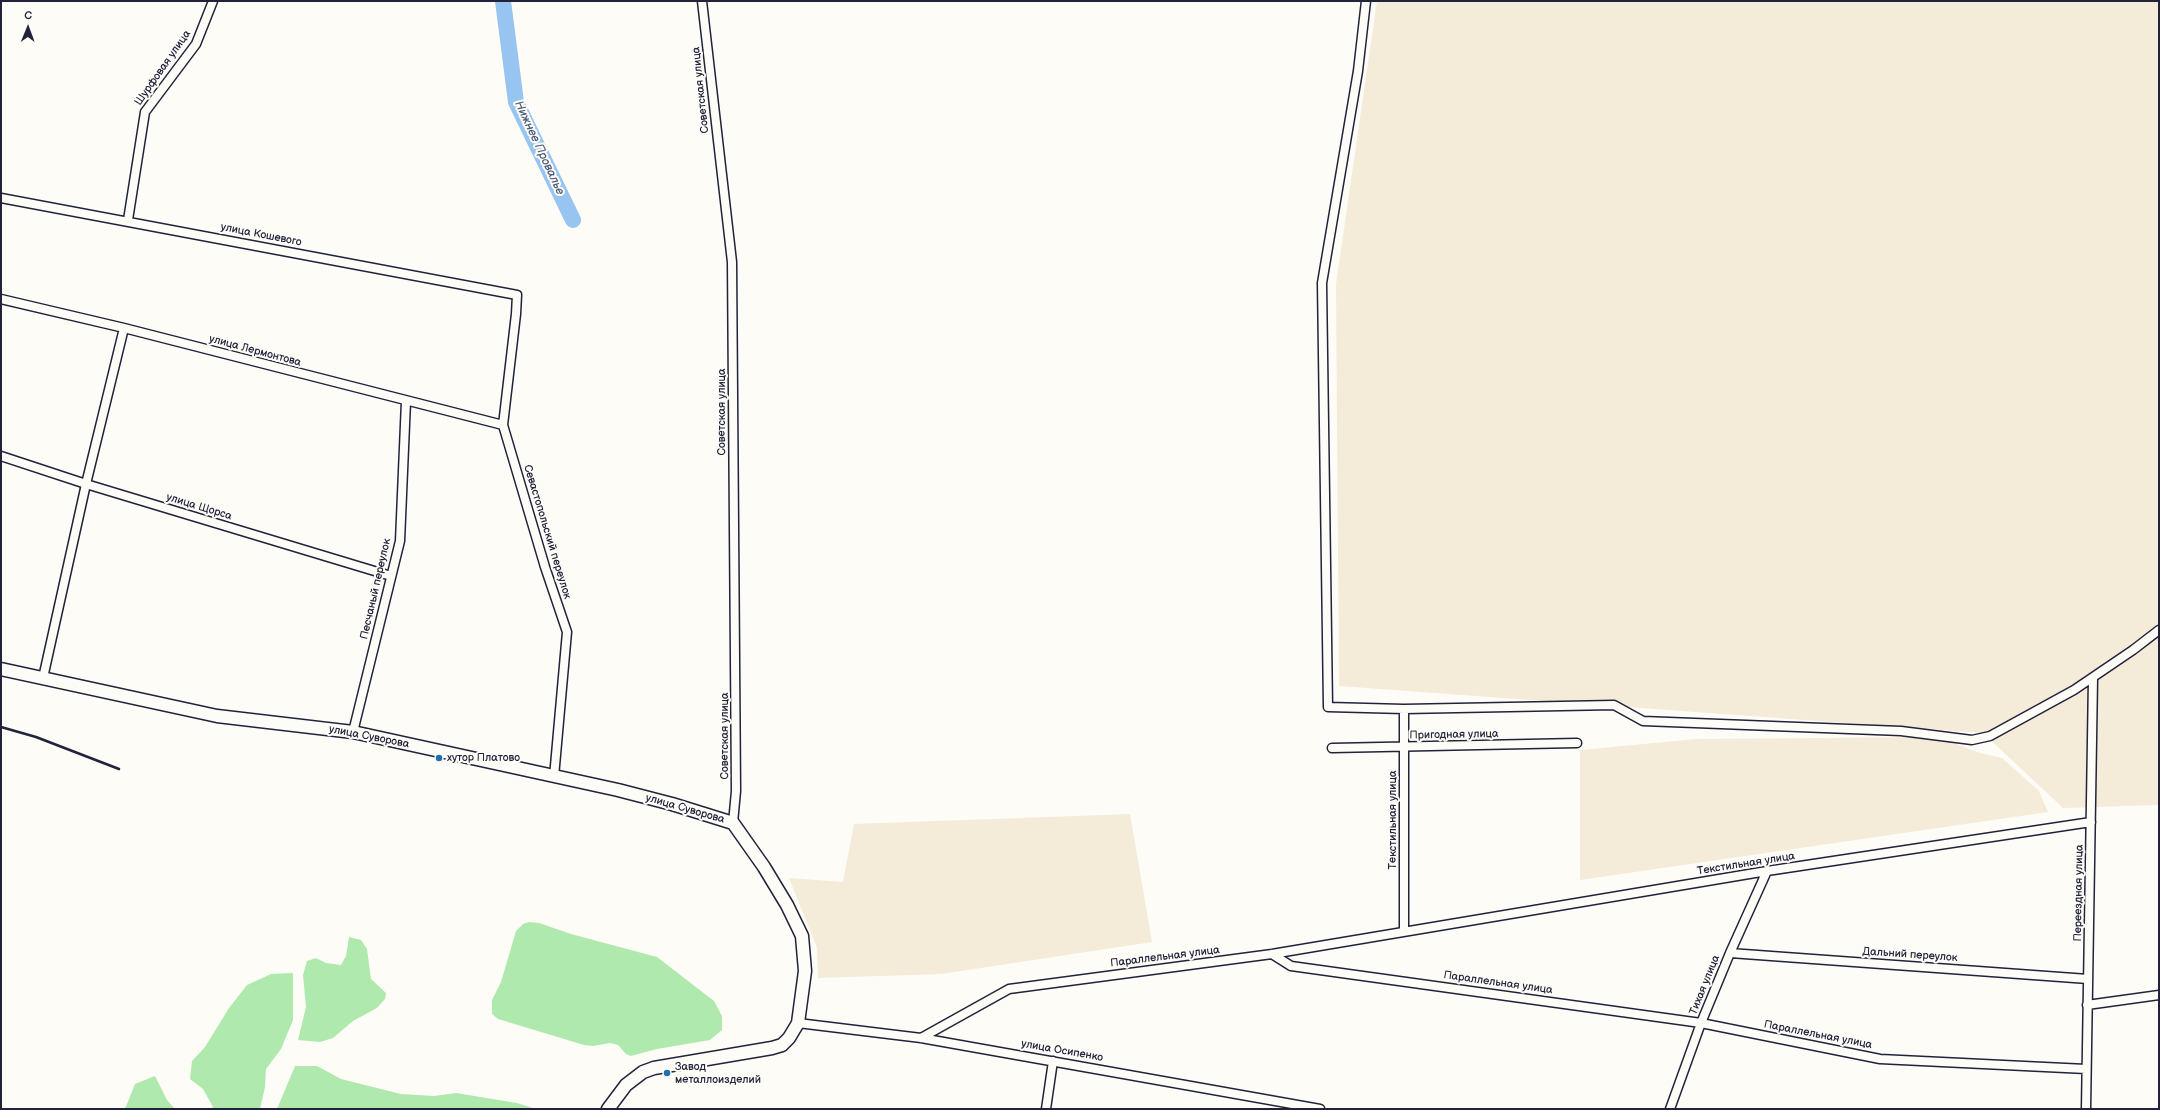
<!DOCTYPE html>
<html>
<head>
<meta charset="utf-8">
<style>
	body { margin:0 }
	#map { position:relative; width:2160px; height:1110px; overflow:hidden; background:#fdfcf7; font-family:"Balsamiq Sans",sans-serif }
	canvas { display:block }
	.frame { position:absolute; inset:0; border:2px solid #22223b; pointer-events:none }
	.north { position:absolute; left:8px; top:8px; width:40px; height:40px; -webkit-text-stroke:3px #fdfcf7; paint-order:stroke; rotate:1deg; font-size:11px; font-weight:700; line-height:16px; text-align:center; color:#22223b }
	.north::after { content:''; display:block; margin:auto; width:14px; height:18px; background:#22223b; clip-path:polygon(50% 0,100% 100%,50% 72%,0 100%) }
</style>
</head>
<body>
<div id="map">
<canvas width="2160" height="1110"></canvas>
<div class="frame"></div>
<div class="north">С</div>
</div>
<script>
const g = document.querySelector('canvas').getContext('2d');
g.lineJoin = 'round';
function fill(path, color) {
  g.fillStyle = color;
  g.fill(path, 'evenodd');
}
function shape(rows) {
  const path = new Path2D();
  for (const r of rows) {
    path.moveTo(r[0], r[1]);
    for (let i = 2; i < r.length; i += 2) path.lineTo(r[i], r[i + 1]);
  }
  return path;
}
function strokePath(path, color, width, dash) {
  g.strokeStyle = color;
  g.lineWidth = width;
  g.lineCap = dash ? 'butt' : 'round';
  g.setLineDash(dash || []);
  g.stroke(path);
}
function drawText(font, color, halo, rows, align = 'center') {
  g.font = font + ' "Balsamiq Sans",sans-serif';
  g.lineWidth = 4;
  g.setLineDash([]);
  g.textBaseline = 'middle';
  g.strokeStyle = halo;
  g.fillStyle = color;
  for (const [text, x, y, turn = 0] of rows) {
    g.save();
    g.translate(x, y);
    g.rotate((+turn || 0) * Math.PI / 180);
    g.textAlign = isNaN(turn) ? turn : align;
    if (halo) g.strokeText(text, 0, 0);
    g.fillText(text, 0, 0);
    g.restore();
  }
}
const built = shape([
	[1377,1,2159,1,2159,805,2063,808,1983,733,1339,686,1336,284],
	[1938,737,1980,753,2002,758,2039,791,2048,812,1580,880,1580,750,1697,739],
	[1130,814,1152,942,941,974,818,978,817,948,789,878,843,882,854,824]
]);
const green = shape([
	[529,922,539,923,571,934,657,957,714,1001,722,1016,722,1030,710,1040,657,1049,631,1056,626,1054,618,1045,610,1043,593,1046,584,1045,498,1019,492,1014,492,1000,501,982,516,931,523,924],
	[349,937,361,940,367,949,371,979,386,993,385,999,377,1008,353,1021,333,1038,320,1042,298,1040,306,1007,303,975,307,961,316,958,326,963,341,965,346,956],
	[293,973,293,1020,281,1049,266,1069,265,1087,260,1109,211,1109,213,1107,203,1089,190,1079,192,1061,205,1047,229,1008,247,985,271,974],
	[295,1066,317,1066,341,1079,401,1094,434,1096,456,1093,517,1103,536,1109,277,1109],
	[155,1076,167,1100,175,1109,125,1109,135,1084]
]);
const river = shape([
	[503,1,516,102,573,220]
]);
const street = shape([
	[702,1,732,262,736,791,733,823],
	[1366,1,1358,71,1322,283,1328,707,1404,709,1614,705,1643,721,1901,731,1972,740,1990,736,2074,690,2133,650,2159,630],
	[1,198,517,295,516,314,503,425,545,567,567,632,554,777],
	[128,220,145,112,196,44,213,1],
	[1,299,124,328,503,425],
	[1,456,86,484,391,576],
	[43,678,86,484,124,328],
	[1404,709,1404,931],
	[353,732,400,541,406,401],
	[1332,748,1577,743],
	[1730,953,2088,979],
	[1272,954,1291,966,1701,1023,1880,1059,2086,1069],
	[2087,1005,2159,995],
	[798,1023,921,1038,1320,1109],
	[921,1038,1009,989,1272,954,1767,871,2091,822],
	[1046,1109,1053,1061],
	[1670,1109,1701,1023,1730,953,1767,871],
	[2086,1109,2093,678]
]);
const secondary = shape([
	[1,669,217,716,353,732,618,790,672,804,733,823,764,867,787,905,802,936,805,971,798,1023,789,1038,782,1045,772,1048,654,1068,643,1072,626,1085,608,1109]
]);
const rail = shape([
	[1,727,36,737,119,769]
]);
const markers = [
	[439,758,4,"#1f6fb2"],
	[667,1073,4,"#1f6fb2"]
];
const streetNames = [
	["Шурфовая улица",163,68,-55],
	["Советская улица",701,90,-96],
	["улица Кошевого",261,235,11],
	["улица Лермонтова",255,351,15],
	["Советская улица",722,412,-90],
	["улица Щорса",199,507,17],
	["Севастопольский переулок",547,532,73],
	["Песчаный переулок",376,589,-77],
	["Пригодная улица",1454,735,-1],
	["Советская улица",725,736,-90],
	["улица Суворова",369,737,11],
	["улица Суворова",685,809,16],
	["Текстильная улица",1393,820,-90],
	["Текстильная улица",1746,864,-9],
	["Переездная улица",2079,893,-89],
	["Дальний переулок",1910,955,4],
	["Параллельная улица",1165,957,-7],
	["Параллельная улица",1498,983,8],
	["Тихая улица",1705,985,-68],
	["Параллельная улица",1818,1035,11],
	["улица Осипенко",1062,1051,10]
];
const poiNames = [
	["хутор Платово",447,758],
	["Завод",675,1067],
	["металлоизделий",675,1080]
];
const waterNames = [
	["Нижнее Провалье",539,148,65]
];
fill(built, '#f4ebd9');
fill(green, '#afe9ae');
strokePath(river, '#97c4f1', 16);
strokePath(street, '#22223b', 11);
strokePath(secondary, '#22223b', 15);
strokePath(street, '#fdfcf7', 8);
strokePath(secondary, '#fdfcf7', 12);
strokePath(rail, '#22223b', 2.5);
for (const [x, y, r, color] of markers) {
  const dot = new Path2D();
  dot.arc(x, y, r, 0, 2 * Math.PI);
  g.fillStyle = color;
  g.fill(dot);
  strokePath(dot, '#fdfcf7', 1.5);
}
drawText('11px', '#22223b', '#fdfcf7', streetNames);
drawText('11px', '#22223b', '#fdfcf7', poiNames, 'left');
drawText('italic 12px', '#4b5b7b', '#fdfcf7', waterNames);
</script>
</body>
</html>
